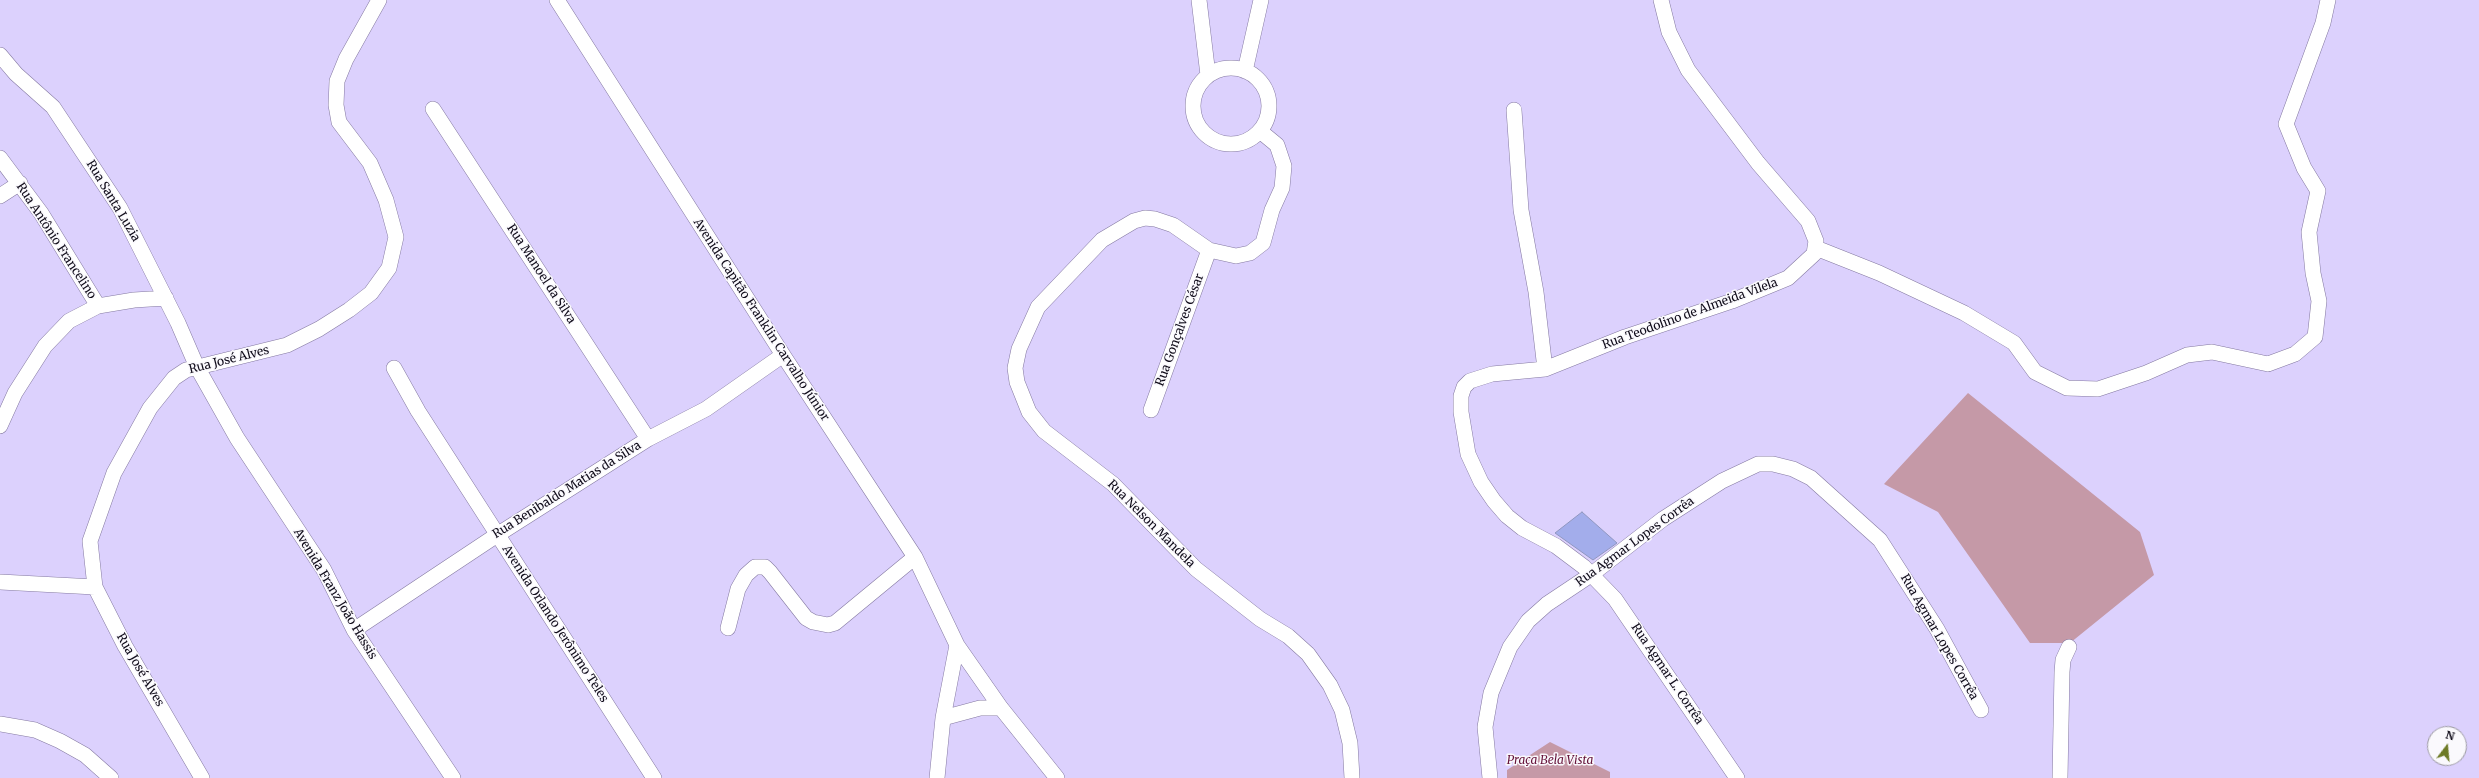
<!DOCTYPE html>
<html>
<head>
<meta charset="utf-8">
<style>
	body { margin:0 }
	#map { position:relative; width:2479px; height:778px; overflow:hidden; background:#dcd1fd; font-family:Merriweather,serif }
	canvas { display:block }
	.north { position:absolute; left:2427px; top:726px; width:40px; height:40px; box-sizing:border-box; background:#faf9fd; border:1px solid #9c9aa2; border-radius:50%; rotate:16deg; font-size:11px; font-weight:700; line-height:16px; text-align:center; color:#0f0b19 }
	.north::after { content:''; display:block; margin:auto; width:14px; height:18px; background:#6d7a26; clip-path:polygon(50% 0,100% 100%,50% 72%,0 100%) }
</style>
</head>
<body>
<div id="map">
<canvas width="2479" height="778"></canvas>
<div class="north">N</div>
</div>
<script>
const g = document.querySelector('canvas').getContext('2d');
g.lineJoin = 'round';
function fill(path, color) {
  g.fillStyle = color;
  g.fill(path, 'evenodd');
}
function shape(rows) {
  const path = new Path2D();
  for (const r of rows) {
    if (r.length === 3) {
      path.moveTo(r[0] + r[2], r[1]);
      path.arc(r[0], r[1], r[2], 0, 2 * Math.PI);
      continue;
    }
    path.moveTo(r[0], r[1]);
    for (let i = 2; i < r.length; i += 2) path.lineTo(r[i], r[i + 1]);
  }
  return path;
}
function strokePath(path, color, width, dash) {
  g.strokeStyle = color;
  g.lineWidth = width;
  g.lineCap = dash ? 'butt' : 'round';
  g.setLineDash(dash || []);
  g.stroke(path);
}
function drawText(font, color, halo, rows, align = 'center') {
  g.font = font + ' Merriweather,serif';
  g.lineWidth = 3;
  g.setLineDash([]);
  g.textBaseline = 'middle';
  g.strokeStyle = halo;
  g.fillStyle = color;
  for (const [text, x, y, turn = 0] of rows) {
    g.save();
    g.translate(x, y);
    g.rotate((+turn || 0) * Math.PI / 180);
    g.textAlign = isNaN(turn) ? turn : align;
    if (halo) g.strokeText(text, 0, 0);
    g.fillText(text, 0, 0);
    g.restore();
  }
}
const green = shape([
	[1968,393,2140,532,2154,575,2070,643,2030,643,1938,512,1884,484],
	[1550,742,1610,772,1610,778,1507,778,1507,770]
]);
const building = shape([
	[1582,512,1617,543,1593,560,1555,533,1582,512]
]);
const minor = shape([
	[557,0,783,355,915,557,957,645,1001,708,1057,778],
	[1199,0,1208,75],
	[1661,0,1669,32,1688,70,1758,163,1808,221,1816,241,1814,254,1788,278,1732,301,1625,337,1545,369,1492,374,1470,381,1464,387,1461,396,1461,412,1468,454,1481,482,1494,501,1507,516,1522,528,1556,546,1584,567,1615,599,1737,778],
	[0,55,16,74,53,107,120,208,178,323,197,367,237,438,324,570,354,630,453,778],
	[1231,106,38],
	[1245,71,1261,0],
	[433,109,648,439],
	[1514,110,1521,210,1536,292,1545,369],
	[1260,131,1277,145,1284,166,1282,188,1272,210,1263,243,1250,253,1236,256,1209,250,1173,225,1155,219,1145,218,1134,221,1102,240,1038,307,1019,349,1015,368,1017,382,1029,412,1044,431,1113,484,1196,569,1260,619,1288,636,1308,654,1330,685,1342,710,1350,743,1352,778],
	[0,158,41,213,98,306],
	[0,196,20,183],
	[1816,248,1879,273,1964,313,2014,343,2035,372,2067,388,2098,389,2146,373,2187,355,2212,352,2268,364,2295,354,2315,337,2319,301,2313,273,2309,232,2318,191,2304,168,2286,124,2323,23,2328,0],
	[394,368,418,411,654,778],
	[1151,410,1209,250],
	[0,426,15,393,45,346,69,321,98,306,134,300,166,298],
	[0,582,95,587],
	[728,628,738,589,746,575,755,567,765,567,770,572,806,618,813,622,828,625,835,623,915,557],
	[354,630,497,535,648,439,706,409,783,355],
	[943,718,980,708,1001,708],
	[0,724,35,730,60,741,85,755,111,778],
	[202,778,125,646,95,587,90,541,114,473,150,408,174,378,186,370,287,345,319,329,349,310,371,293,389,268,396,237,386,200,370,163,339,122,336,105,337,81,346,59,379,0],
	[937,778,943,718,957,645],
	[1490,778,1485,727,1491,693,1510,647,1528,621,1547,604,1592,574,1663,519,1722,481,1758,464,1773,464,1793,469,1811,478,1880,540,1937,629,1981,710],
	[2060,778,2062,672,2063,660,2069,647]
]);
const streetNames = [
	["Rua Santa Luzia",113,201,59],
	["Rua Antônio Francelino",56,241,57],
	["Rua Manoel da Silva",541,274,57],
	["Rua Teodolino de Almeida Vilela",1690,314,-20],
	["Avenida Capitão Franklin Carvalho Júnior",761,320,57],
	["Rua Gonçalves César",1180,330,-70],
	["Rua José Alves",229,360,-14],
	["Rua Benibaldo Matias da Silva",567,490,-32],
	["Rua Nelson Mandela",1151,524,45],
	["Rua Agmar Lopes Corrêa",1635,542,-36],
	["Avenida Franz João Hassis",335,594,59],
	["Avenida Orlando Jerônimo Teles",555,624,57],
	["Rua Agmar Lopes Corrêa",1939,637,60],
	["Rua José Alves",140,670,60],
	["Rua Agmar L. Corrêa",1667,674,56]
];
const parkNames = [
	["Praça Bela Vista",1550,761]
];
fill(green, '#c599a7');
fill(building, '#a3adeb');
strokePath(building, '#8f96bf', 1);
strokePath(minor, '#8479a1', 16);
strokePath(minor, '#fff', 15);
drawText('12px', '#0f0b19', '#faf9fd', streetNames);
drawText('italic 12px', '#651239', '#faf9fd', parkNames);
</script>
</body>
</html>
